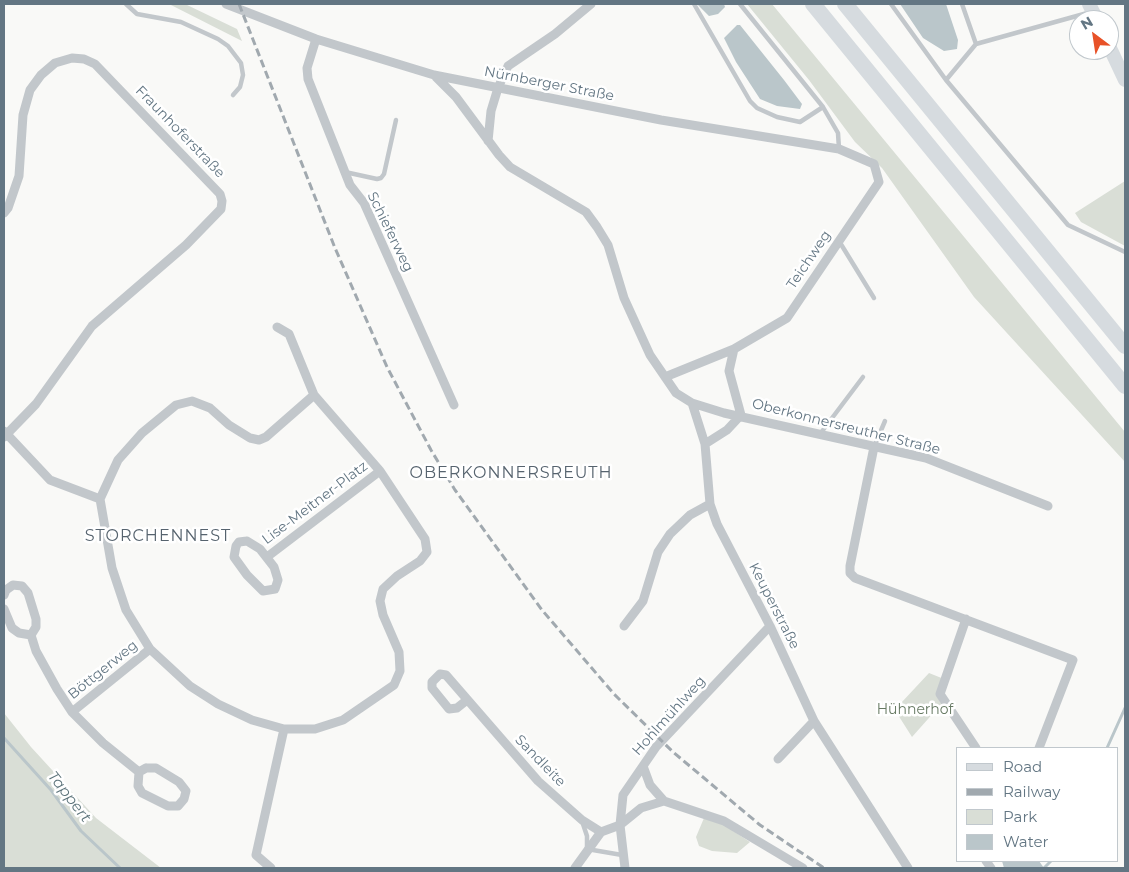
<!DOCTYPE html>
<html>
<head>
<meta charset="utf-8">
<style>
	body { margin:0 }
	#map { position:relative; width:1129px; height:872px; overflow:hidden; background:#f9f9f7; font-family:Montserrat,sans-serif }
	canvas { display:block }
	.frame { position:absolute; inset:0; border:5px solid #637683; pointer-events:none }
	.legend { position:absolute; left:956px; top:747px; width:162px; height:115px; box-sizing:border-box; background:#fff; border:1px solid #c1c8cd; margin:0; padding:6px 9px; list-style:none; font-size:15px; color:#637683 }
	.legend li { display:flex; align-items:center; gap:10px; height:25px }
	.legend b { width:25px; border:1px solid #c1c8cd }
	.north { position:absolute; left:1069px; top:10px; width:50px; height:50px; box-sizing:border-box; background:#fff; border:1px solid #c1c8cd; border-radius:50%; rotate:329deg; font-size:14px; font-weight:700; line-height:20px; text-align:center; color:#637683 }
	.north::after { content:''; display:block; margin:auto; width:18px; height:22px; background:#e85228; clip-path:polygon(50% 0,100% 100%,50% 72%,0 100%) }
</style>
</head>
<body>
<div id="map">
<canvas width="1129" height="872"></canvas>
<div class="frame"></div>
<ul class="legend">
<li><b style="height:6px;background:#d6dbdf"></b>Road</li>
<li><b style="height:6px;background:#a1a9af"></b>Railway</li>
<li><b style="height:14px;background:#d9ded6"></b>Park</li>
<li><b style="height:14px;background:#bac6ca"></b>Water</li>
</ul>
<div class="north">N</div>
</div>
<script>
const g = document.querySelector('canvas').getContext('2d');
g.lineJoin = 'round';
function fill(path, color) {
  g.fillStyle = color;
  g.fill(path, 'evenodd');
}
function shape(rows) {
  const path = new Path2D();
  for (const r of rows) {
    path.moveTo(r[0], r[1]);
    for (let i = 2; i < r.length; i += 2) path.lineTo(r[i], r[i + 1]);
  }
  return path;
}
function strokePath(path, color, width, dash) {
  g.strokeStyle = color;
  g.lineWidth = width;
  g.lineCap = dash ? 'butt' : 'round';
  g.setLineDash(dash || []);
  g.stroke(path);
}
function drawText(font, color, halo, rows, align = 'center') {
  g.font = font + ' Montserrat,sans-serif';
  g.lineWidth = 5;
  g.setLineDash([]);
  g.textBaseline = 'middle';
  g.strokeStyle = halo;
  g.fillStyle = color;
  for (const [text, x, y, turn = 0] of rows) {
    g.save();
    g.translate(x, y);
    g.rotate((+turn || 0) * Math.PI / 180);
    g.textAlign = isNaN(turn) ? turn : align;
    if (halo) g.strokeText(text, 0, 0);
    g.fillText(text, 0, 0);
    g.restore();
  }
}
const green = shape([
	[169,4,185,4,237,29,242,41],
	[747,4,772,4,1125,432,1125,462,974,297,882,168,855,142,809,80],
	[1125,181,1125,246,1081,222,1075,213],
	[929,673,944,679,944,701,912,737,893,707,901,703],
	[4,713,31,747,96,818,161,868,4,868],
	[704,818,718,821,750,842,737,853,712,851,699,846,696,837]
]);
const water = shape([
	[697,4,724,4,725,7,718,14,709,16],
	[900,4,946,4,958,40,957,49,944,51,923,38],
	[737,25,740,25,784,80,802,104,800,109,777,106,760,99,736,62,724,38],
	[1002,861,1039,861,1044,868,1004,868]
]);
const stream = shape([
	[4,738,51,790,81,831,120,868],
	[1107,748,1125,708],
	[1044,868,1051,861]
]);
const lane = shape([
	[126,4,137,14,181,22,218,39,228,46,241,63,243,75,240,87,233,95],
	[694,4,750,101,757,108,777,117,800,122,823,107],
	[740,4,823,107,838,133,839,149],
	[891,4,946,80,1068,225,1125,252],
	[962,4,976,44],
	[946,80,976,44,1091,12],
	[345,172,377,179,381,178,384,174,396,120],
	[839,241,874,298],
	[820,434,863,377],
	[874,447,885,421],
	[582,821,587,836,587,849,622,855]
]);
const street = shape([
	[226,4,316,39,434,75,661,120,839,149,874,164,879,182,787,318,734,349,729,371,741,415],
	[316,39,307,68,308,79,350,185,364,203,454,405],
	[436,77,456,97,499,155,510,167,586,212,597,227,608,245,624,298,650,355,676,393,692,403,724,413,926,458,1048,506],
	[488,141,491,111,498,88,508,66,555,34,591,4],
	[4,213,8,208,19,176,23,115,30,90,41,75,55,63,72,58,84,59,95,64,220,194,222,201,221,209,186,245,92,326,36,404,4,437],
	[277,327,289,334,314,395],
	[665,377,734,349],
	[314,395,380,471,425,539,427,552,420,561,397,576,383,589,380,601,383,615,399,652,400,671,394,685,343,720,315,729,284,729,252,720,218,704,190,686,150,649,126,610,112,568,100,499,118,460,142,433,176,405,192,401,210,408,229,425,250,438,259,440,266,437,314,395],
	[692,403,705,444,710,504,717,524,770,626,814,721,908,868],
	[4,431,50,480,100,499],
	[705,444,727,430,741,415],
	[874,447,850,566,850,573,855,578,1073,660,1039,748],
	[247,541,260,549,274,567,278,580,275,589,263,591,247,575,234,557,236,546,239,542,247,541],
	[267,557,380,471],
	[4,595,6,590,13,585,22,586,28,593,36,619,36,627,31,635,36,651,57,689,72,712,103,743,139,772],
	[4,609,12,628,19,633,31,635],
	[966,619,940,694,976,748],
	[624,626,643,601,658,552,670,534,690,515,710,504],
	[467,700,457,708,449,709,432,688,432,682,440,674,446,675,538,781,582,820,601,832],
	[72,712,150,649],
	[778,759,814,721],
	[643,766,650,785,664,801,724,821,803,868],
	[146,768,156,768,179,782,186,791,184,799,178,806,168,806,142,793,138,786,139,772,146,768],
	[601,832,620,825,641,808,664,801],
	[986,861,991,868],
	[271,868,256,855,284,729],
	[575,868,601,832],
	[625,868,620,825,623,795,656,747,770,626]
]);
const primary = shape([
	[1089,4,1097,20],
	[1109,46,1125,80]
]);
const highway = shape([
	[813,4,1125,386],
	[845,4,1125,346]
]);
const rail = shape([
	[239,4,335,248,387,367,431,450,455,490,542,610,614,694,673,752,760,825,824,868]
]);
const streetNames = [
	["Nürnberger Straße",549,84,11],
	["Fraunhoferstraße",180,132,46],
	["Schieferweg",390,232,64],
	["Teichweg",809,260,-56],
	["Oberkonnersreuther Straße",846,427,14],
	["Lise-Meitner-Platz",315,503,-37],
	["Keuperstraße",774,606,63],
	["Böttgerweg",103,670,-39],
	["Hohlmühlweg",669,716,-48],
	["Sandleite",540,761,46]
];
const parkNames = [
	["Hühnerhof",915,710]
];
const waterNames = [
	["Tappert",69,797,52]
];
const quarterNames = [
	["OBERKONNERSREUTH",511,473],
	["STORCHENNEST",158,536]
];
fill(green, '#d9ded6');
fill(water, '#bac6ca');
strokePath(stream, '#bac6ca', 3);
strokePath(lane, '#c2c7cb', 4.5);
strokePath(street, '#c2c7cb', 9);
strokePath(primary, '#d6dbdf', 14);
strokePath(highway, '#d6dbdf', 16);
strokePath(rail, '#a1a9af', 3, [8, 4]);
drawText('14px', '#637683', '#fff', streetNames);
drawText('14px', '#677a63', '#fff', parkNames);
drawText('italic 15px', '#5e757c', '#fff', waterNames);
g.letterSpacing = '1px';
drawText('16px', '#56636e', '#fff', quarterNames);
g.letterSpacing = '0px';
</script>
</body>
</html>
